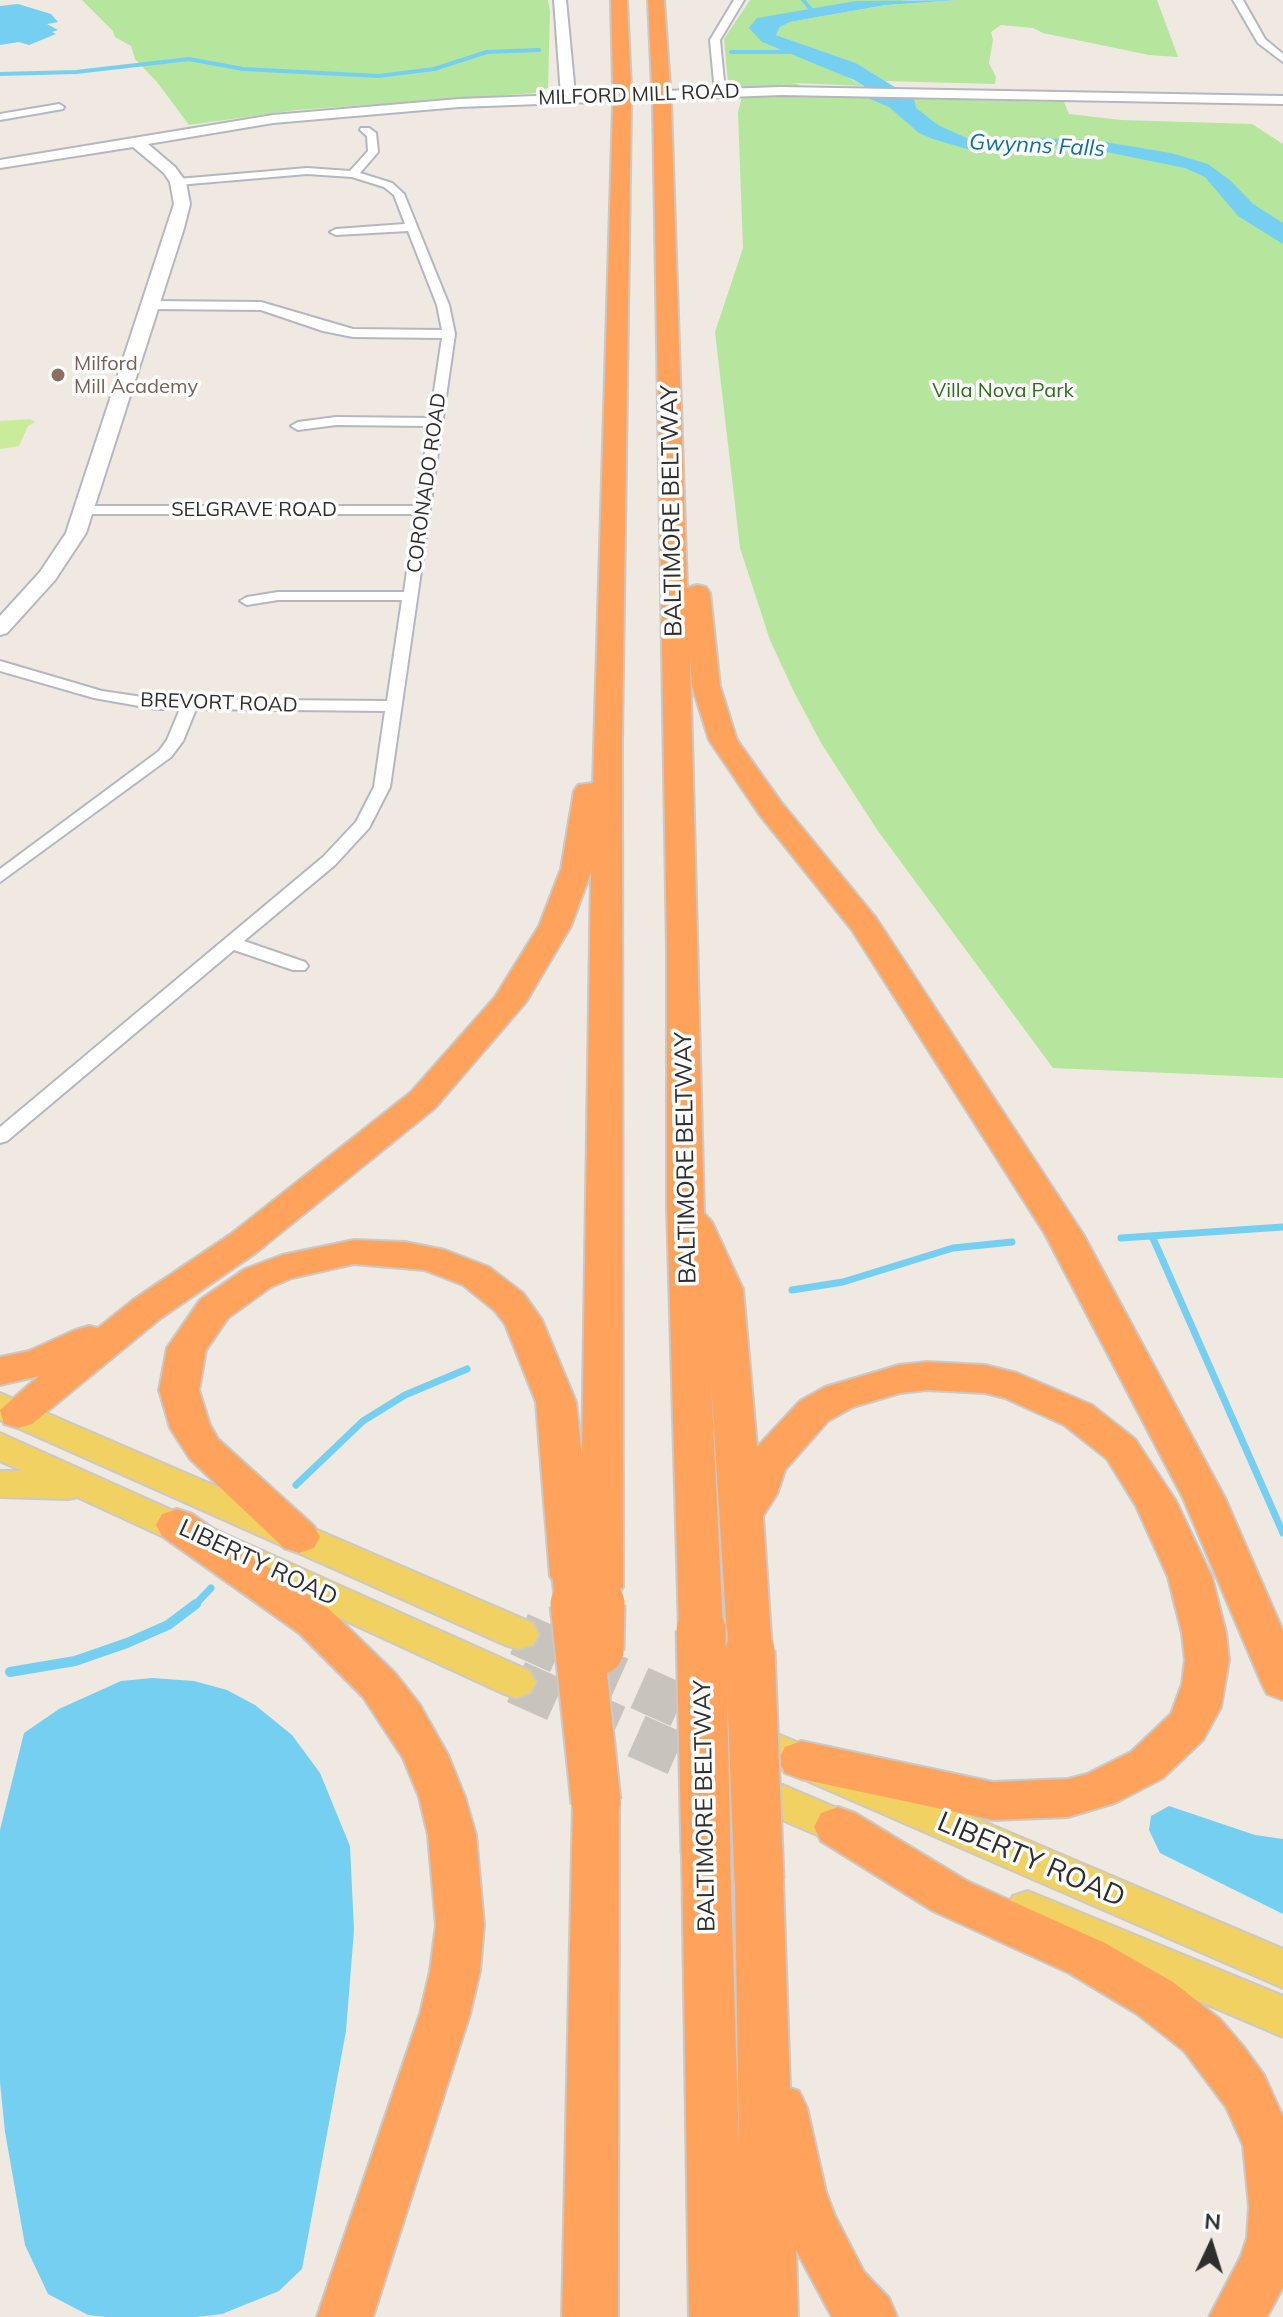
<!DOCTYPE html>
<html>
<head>
<meta charset="utf-8">
<style>
	body { margin:0 }
	#map { position:relative; width:1283px; height:2317px; overflow:hidden; background:#efe9e1; font-family:Mulish,sans-serif }
	canvas { display:block }
	.north { position:absolute; left:1171px; top:2205px; width:80px; height:80px; -webkit-text-stroke:6px #fff; paint-order:stroke; rotate:4deg; font-size:22px; font-weight:700; line-height:32px; text-align:center; color:#2e2e2e }
	.north::after { content:''; display:block; margin:auto; width:28px; height:36px; background:#2e2e2e; clip-path:polygon(50% 0,100% 100%,50% 72%,0 100%) }
</style>
</head>
<body>
<div id="map">
<canvas width="1283" height="2317"></canvas>
<div class="north">N</div>
</div>
<script>
const g = document.querySelector('canvas').getContext('2d');
g.lineJoin = 'round';
function fill(path, color) {
  g.fillStyle = color;
  g.fill(path, 'evenodd');
}
function shape(rows) {
  const path = new Path2D();
  for (const r of rows) {
    path.moveTo(r[0], r[1]);
    for (let i = 2; i < r.length; i += 2) path.lineTo(r[i], r[i + 1]);
  }
  return path;
}
function strokePath(path, color, width, dash) {
  g.strokeStyle = color;
  g.lineWidth = width;
  g.lineCap = dash ? 'butt' : 'round';
  g.setLineDash(dash || []);
  g.stroke(path);
}
function drawText(font, color, halo, rows, align = 'center') {
  g.font = font + ' Mulish,sans-serif';
  g.lineWidth = 7;
  g.setLineDash([]);
  g.textBaseline = 'middle';
  g.strokeStyle = halo;
  g.fillStyle = color;
  for (const [text, x, y, turn = 0] of rows) {
    g.save();
    g.translate(x, y);
    g.rotate((+turn || 0) * Math.PI / 180);
    g.textAlign = isNaN(turn) ? turn : align;
    if (halo) g.strokeText(text, 0, 0);
    g.fillText(text, 0, 0);
    g.restore();
  }
}
const green = shape([
	[82,0,548,0,550,11,548,88,535,93,297,110,189,125,157,82,135,59,131,46,115,37,113,31],
	[750,0,908,0,757,18,762,42,837,72,864,86,794,83,833,97,1064,102,1069,114,1121,120,1252,124,1283,144,1283,1078,1053,1068,878,831,821,743,793,690,770,640,740,548,715,332,743,248,738,112,742,97,740,87,728,83,724,39],
	[959,0,1157,0,1178,57,1149,55,1043,33,1033,28,1001,25,991,32,993,40,989,63,996,77,995,84,885,81,856,63,776,35,780,27,790,22,823,16,886,5]
]);
const pitch = shape([
	[30,419,35,422,28,426,19,446,0,449,0,421]
]);
const water = shape([
	[959,0,886,5,823,16,790,22,780,27,776,35,856,63,914,99,916,108,938,125,973,141,996,143,1038,138,1093,140,1171,153,1208,164,1231,181,1253,204,1283,223,1283,244,1238,216,1205,177,1185,168,1077,146,1024,146,993,151,967,149,933,139,919,133,889,107,870,99,864,86,854,80,762,42,749,28,757,18,856,1],
	[18,4,51,14,58,22,47,24,58,30,52,32,56,34,29,45,19,42,0,45,0,6],
	[152,1678,194,1681,227,1690,255,1705,292,1735,320,1773,350,1846,354,1930,346,2031,302,2269,279,2291,222,2314,196,2317,106,2317,88,2315,48,2294,25,2245,5,2132,0,2082,0,1830,24,1733,59,1709,121,1681],
	[1169,1806,1255,1835,1283,1839,1283,1914,1160,1853,1149,1830,1151,1816]
]);
const streamFar2 = shape([
	[803,0,814,13],
	[731,52,797,52],
	[0,74,76,72,189,59,243,69,379,76,434,69,487,52,539,50]
]);
const streamFar1 = shape([
	[1152,1236,1283,1533],
	[1121,1238,1283,1227],
	[792,1290,843,1282,953,1248,1012,1242],
	[296,1485,363,1421,405,1395,467,1369],
	[194,1606,211,1588]
]);
const stream = shape([
	[10,1672,75,1661,127,1643,168,1625,196,1604]
]);
const primaryTunnel = shape([
	[519,1634,718,1723],
	[516,1682,717,1772]
]);
const street = shape([
	[734,0,744,0,720,40,725,92,720,95,715,92,710,40,734,0],
	[1233,0,1243,0,1265,39,1283,54,1283,62,1258,43,1233,0],
	[59,104,64,107,63,109,0,120,0,114,59,104],
	[361,128,369,128,376,133,378,152,360,173,392,183,404,194,449,305,455,334,390,787,369,828,335,865,244,941,305,962,308,966,305,970,293,970,234,950,7,1141,0,1143,0,1127,323,857,356,822,374,787,385,711,196,709,183,741,171,757,0,882,0,869,159,751,167,740,180,709,156,709,94,698,0,671,0,661,102,691,156,699,387,701,402,600,278,600,247,605,240,601,247,597,278,592,404,592,415,514,84,514,77,510,84,506,417,506,429,426,336,425,298,430,291,426,298,422,336,417,430,418,442,338,353,337,323,331,261,310,150,309,144,305,150,301,261,302,353,329,442,330,437,305,408,231,336,235,330,232,336,229,405,224,394,195,384,187,352,177,307,174,178,185,173,182,178,179,307,168,350,171,368,151,367,136,360,130,361,128]
]);
const secondary = shape([
	[554,0,566,0,575,94,781,87,1283,96,1283,104,781,95,459,107,273,123,148,144,175,167,186,182,190,204,184,228,86,533,55,580,7,633,0,635,0,616,40,572,66,533,174,204,170,182,164,173,133,147,0,168,0,160,273,115,459,99,561,95,554,0]
]);
const primary = shape([
	[0,1393,533,1623,539,1634,533,1645,519,1649,505,1645,0,1420,0,1393],
	[0,1433,530,1671,536,1682,530,1693,516,1698,502,1693,77,1497,69,1499,0,1497,0,1471,22,1471,0,1461,0,1433],
	[780,1735,1283,1949,1283,1988,766,1763,760,1751,766,1739,780,1735],
	[783,1785,872,1823,878,1835,872,1847,857,1852,768,1814,762,1802,768,1790,783,1785],
	[1028,1891,1283,1996,1283,2037,1013,1922,1006,1909,1013,1896,1028,1891]
]);
const highway = shape([
	[611,0,627,0,631,87,622,92,613,87,611,0],
	[648,0,664,0,670,86,661,91,652,86,648,0],
	[662,98,671,103,687,588,697,585,706,587,710,593,720,686,737,740,781,802,876,918,1083,1234,1225,1498,1283,1631,1283,1700,1267,1694,1261,1682,1183,1498,1045,1234,852,930,759,814,709,740,692,686,690,658,704,1213,712,1222,743,1289,757,1447,800,1401,825,1387,899,1365,927,1362,985,1365,1017,1373,1092,1405,1135,1439,1176,1501,1212,1577,1226,1633,1229,1660,1221,1707,1203,1740,1163,1778,1115,1803,1068,1817,993,1820,801,1779,785,1773,778,1760,785,1747,801,1741,993,1782,1068,1779,1087,1774,1131,1752,1171,1714,1182,1684,1185,1660,1182,1633,1168,1577,1136,1506,1107,1459,1064,1425,1005,1398,985,1393,927,1390,900,1393,853,1407,828,1421,785,1470,777,1494,763,1516,772,1651,766,1663,750,1668,734,1663,728,1651,711,1381,723,1630,717,1642,701,1647,685,1642,679,1630,667,1206,667,951,653,103,662,98],
	[622,100,631,105,622,741,623,1587,616,1599,601,1603,586,1599,581,1589,572,1592,557,1587,550,1576,536,1402,505,1324,495,1311,463,1285,424,1270,354,1264,292,1278,271,1287,228,1318,206,1350,199,1390,210,1425,218,1439,314,1526,320,1537,314,1548,299,1553,284,1548,190,1459,170,1428,159,1390,167,1348,200,1300,245,1269,282,1255,354,1240,405,1242,445,1250,489,1267,523,1293,542,1320,576,1402,582,1457,591,872,571,926,526,1002,435,1108,257,1252,161,1318,32,1424,18,1428,4,1424,0,1410,39,1376,0,1385,0,1357,29,1351,75,1330,89,1326,98,1328,133,1300,231,1234,411,1092,495,997,539,926,561,869,574,791,578,785,593,783,613,105,622,100],
	[177,1509,192,1514,329,1609,395,1673,420,1705,448,1755,465,1797,476,1835,484,1925,480,1971,470,2014,373,2317,317,2317,420,2014,430,1971,436,1925,428,1835,419,1797,403,1758,363,1697,299,1633,162,1536,156,1525,162,1514,177,1509],
	[596,1783,613,1788,619,1802,618,2317,562,2317,573,1802,579,1788,596,1783],
	[838,1807,855,1813,967,1881,1105,1943,1173,1982,1220,2019,1243,2046,1264,2075,1283,2117,1283,2287,1267,2317,1209,2317,1241,2256,1247,2238,1249,2206,1243,2145,1226,2107,1184,2051,1137,2014,1069,1973,933,1911,821,1841,814,1827,821,1813,838,1807],
	[706,1833,723,1839,730,1853,739,2150,735,1880,742,1866,759,1860,776,1866,783,1880,790,2088,799,2091,807,2108,826,2192,835,2216,864,2272,889,2298,897,2317,832,2317,796,2250,798,2317,689,2317,682,1853,689,1839,706,1833]
]);
const highwayBridgeFar2 = shape([
	[661,86,662,103],
	[622,87,622,105]
]);
const highwayBridgeFar1 = shape([
	[572,1576,575,1606],
	[600,1606,601,1587]
]);
const highwayBridge = shape([
	[575,1604,596,1802],
	[701,1630,706,1853],
	[599,1650,600,1604],
	[750,1651,759,1880]
]);
const markers = [
	[58,375,8,"#8d6e63"]
];
const farStreetnames = [
	["MILFORD MILL ROAD",639,95,-2],
	["CORONADO ROAD",427,483,-82],
	["SELGRAVE ROAD",254,510],
	["BREVORT ROAD",219,703,2]
];
const farEducationnames = [
	["Milford",74,364],
	["Mill Academy",74,387]
];
const farParknames = [
	["Villa Nova Park",1003,391]
];
const farWaternames = [
	["Gwynns Falls",1037,146,3]
];
const streetNames = [
	["BALTIMORE BELTWAY",672,511,-91],
	["BALTIMORE BELTWAY",686,1158,-91],
	["LIBERTY ROAD",258,1563,25],
	["BALTIMORE BELTWAY",705,1806,-91]
];
const nearStreetnames = [
	["LIBERTY ROAD",1031,1860,23]
];
fill(green, '#b6e59e');
fill(pitch, '#c9ec9a');
fill(water, '#75cff0');
strokePath(streamFar2, '#75cff0', 4);
strokePath(streamFar1, '#75cff0', 7);
strokePath(stream, '#75cff0', 10);
strokePath(primaryTunnel, '#c8c4bd', 44, [44, 22]);
strokePath(street, '#b4b7c1', 4);
strokePath(secondary, '#b4b7c1', 4);
strokePath(primary, '#c9c9c9', 4);
strokePath(highway, '#c9c9c9', 4);
fill(street, '#fff');
fill(secondary, '#fff');
fill(primary, '#f2d163');
fill(highway, '#ffa35c');
strokePath(highwayBridgeFar2, '#c9c9c9', 21, []);
strokePath(highwayBridgeFar1, '#c9c9c9', 43, []);
strokePath(highwayBridge, '#c9c9c9', 53, []);
strokePath(highwayBridgeFar2, '#ffa35c', 19);
strokePath(highwayBridgeFar1, '#ffa35c', 39);
strokePath(highwayBridge, '#ffa35c', 49);
for (const [x, y, r, color] of markers) {
  const dot = new Path2D();
  dot.arc(x, y, r, 0, 2 * Math.PI);
  g.fillStyle = color;
  g.fill(dot);
  strokePath(dot, '#fff', 3);
}
drawText('20px', '#2e2e2e', '#fff', farStreetnames);
drawText('20px', '#785e54', '#fff', farEducationnames, 'left');
drawText('20px', '#2c6e1b', '#fff', farParknames);
drawText('italic 22px', '#0d6fa3', '#fff', farWaternames);
drawText('24px', '#2e2e2e', '#fff', streetNames);
drawText('28px', '#2e2e2e', '#fff', nearStreetnames);
</script>
</body>
</html>
